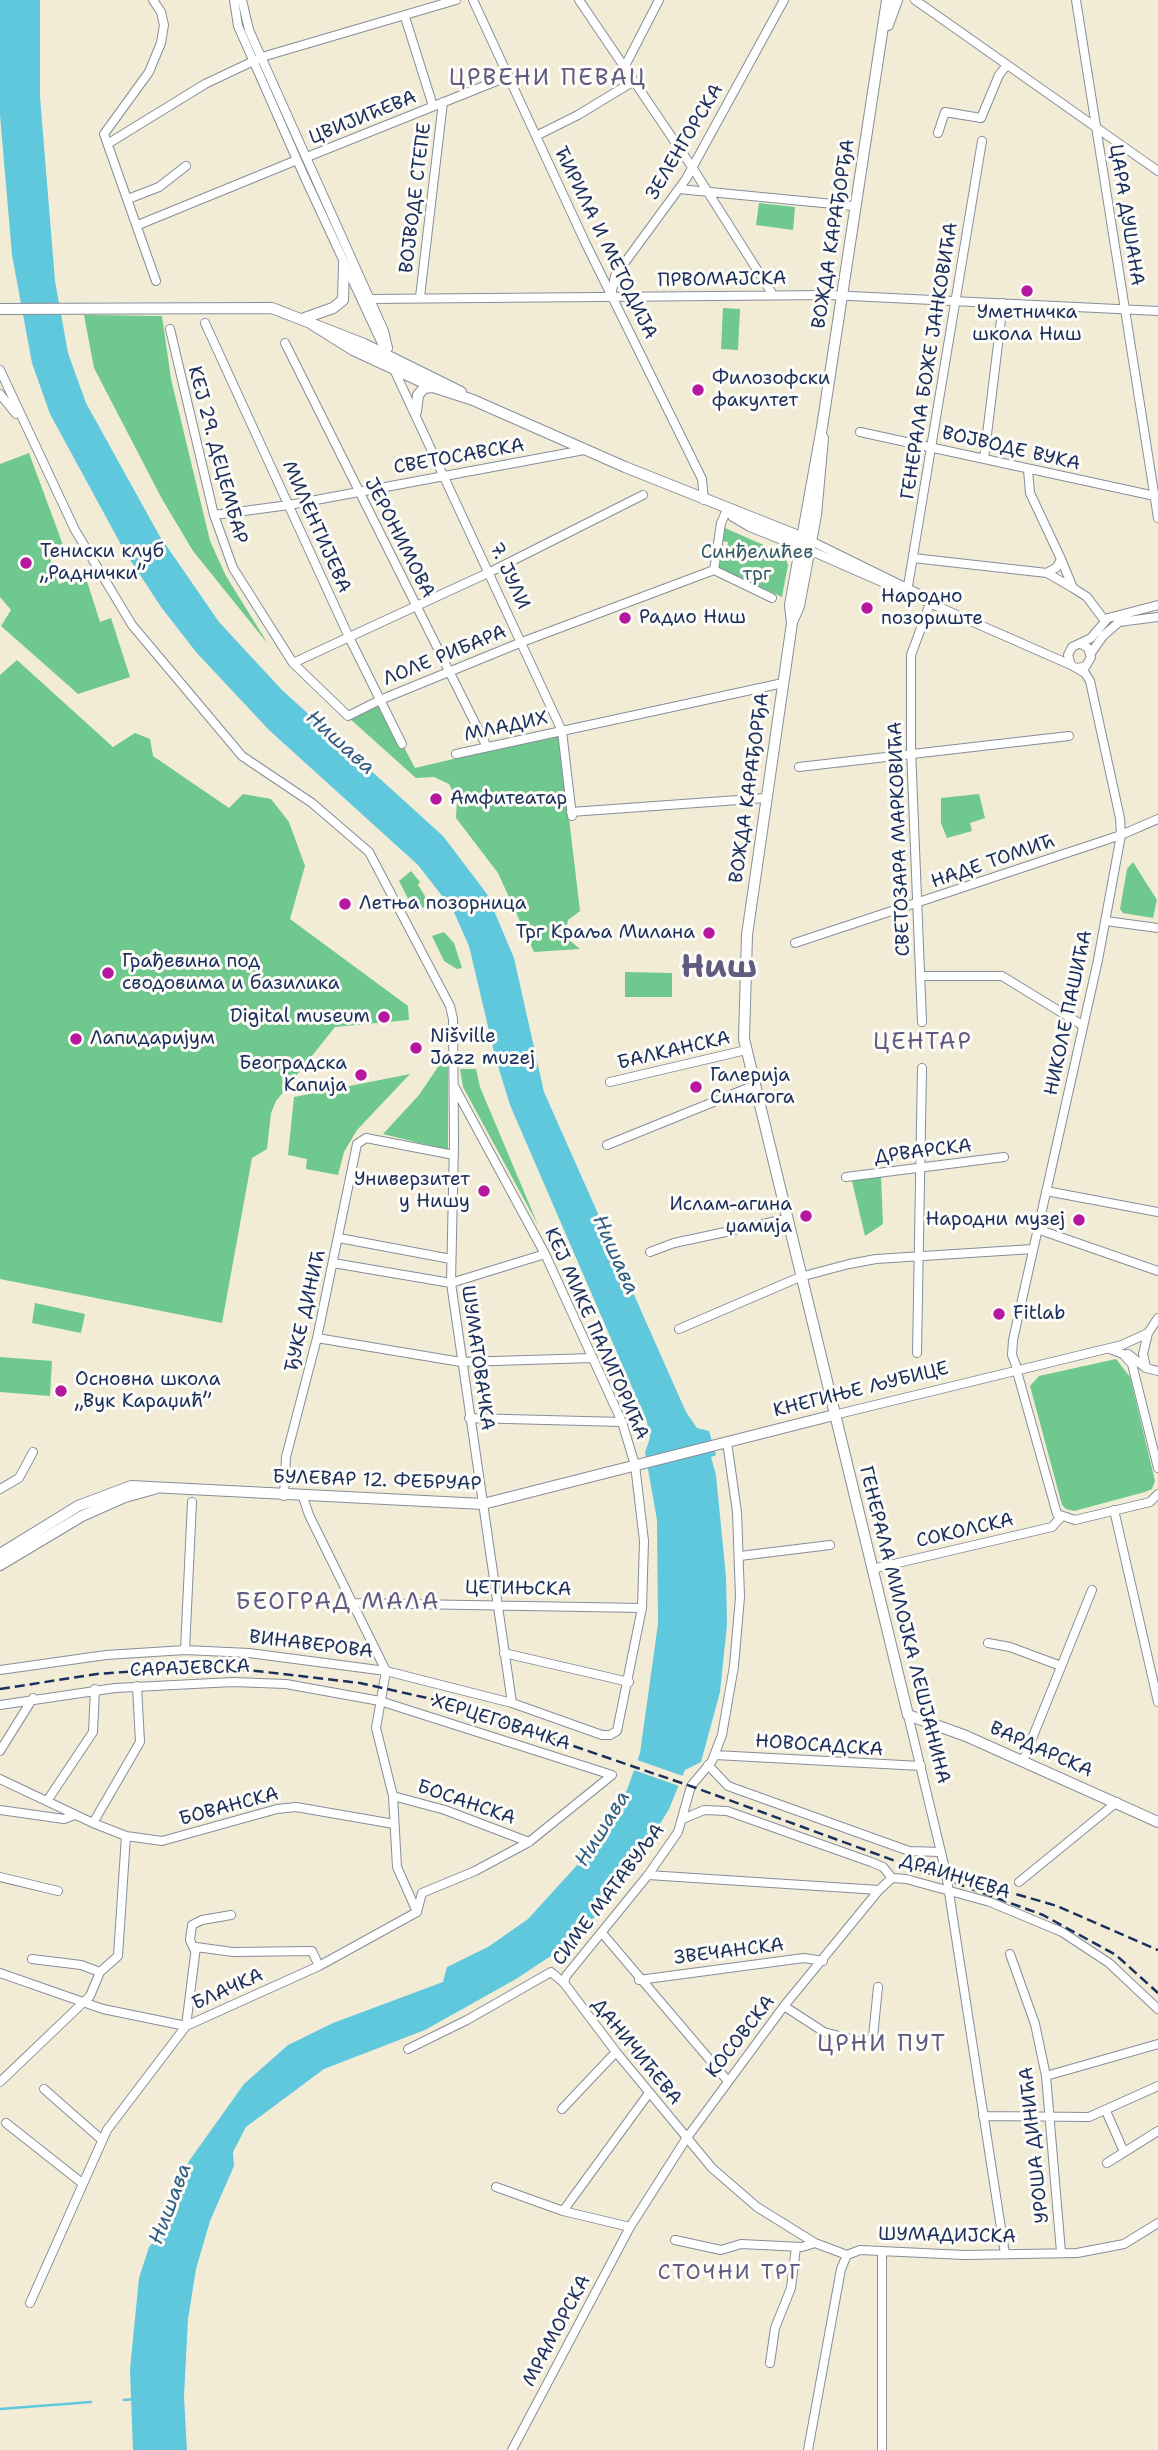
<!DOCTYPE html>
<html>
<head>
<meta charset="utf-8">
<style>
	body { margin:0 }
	canvas { display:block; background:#f2ecd6 }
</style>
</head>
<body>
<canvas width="1158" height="2450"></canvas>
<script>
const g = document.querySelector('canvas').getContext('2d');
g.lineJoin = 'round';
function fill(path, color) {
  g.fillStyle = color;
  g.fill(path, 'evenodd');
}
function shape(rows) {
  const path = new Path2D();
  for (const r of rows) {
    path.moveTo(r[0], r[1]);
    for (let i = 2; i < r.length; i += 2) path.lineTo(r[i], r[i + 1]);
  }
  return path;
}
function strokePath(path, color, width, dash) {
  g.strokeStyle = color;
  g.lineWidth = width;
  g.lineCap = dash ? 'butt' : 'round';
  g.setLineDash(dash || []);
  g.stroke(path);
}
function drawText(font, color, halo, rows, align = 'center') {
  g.font = font + ' "Shantell Sans",sans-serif';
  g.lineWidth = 6;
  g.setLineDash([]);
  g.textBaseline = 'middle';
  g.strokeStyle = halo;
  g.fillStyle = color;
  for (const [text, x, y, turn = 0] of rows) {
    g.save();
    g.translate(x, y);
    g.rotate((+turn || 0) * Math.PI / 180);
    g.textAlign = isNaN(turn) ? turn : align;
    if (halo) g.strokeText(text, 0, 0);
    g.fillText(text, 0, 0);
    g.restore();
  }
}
const green = shape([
	[759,203,795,207,793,230,756,225],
	[723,308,740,309,738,350,721,349],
	[84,315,162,316,171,379,210,541,226,576,268,644,193,551,162,499,94,368],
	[29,453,63,545,47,550,59,584,85,575,100,622,111,618,130,677,78,694,1,626,11,610,0,597,0,464],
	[725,528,784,554,788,565,782,597,719,568,721,550,727,550,728,542,722,541],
	[17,660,113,747,135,733,150,739,153,756,229,808,243,794,271,799,289,822,305,866,290,919,408,1006,409,1020,335,1027,276,1101,271,1113,267,1149,252,1158,222,1323,0,1279,0,675],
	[381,704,415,768,559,734,580,911,568,920,566,931,569,940,580,949,534,952,498,873,456,818,457,800,449,784,434,777,416,778,349,718],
	[979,794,985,818,970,823,972,831,947,838,941,823,941,798],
	[1133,862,1157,900,1153,918,1123,913,1120,909,1127,869],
	[411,871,420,882,418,885,430,904,415,912,399,881],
	[444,932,454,943,462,968,457,969,444,961,432,936],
	[625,972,672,973,672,997,625,997],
	[445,1063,448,1065,448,1150,383,1134,419,1095,440,1064],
	[460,1069,476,1069,480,1087,538,1225,463,1087],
	[410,1074,357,1130,344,1152,338,1175,306,1169,307,1159,288,1155,294,1097],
	[881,1176,883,1224,865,1236,852,1181],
	[35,1303,85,1314,81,1333,32,1323],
	[0,1357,52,1361,50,1396,0,1392],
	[1116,1359,1130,1377,1155,1481,1152,1489,1145,1492,1074,1511,1066,1509,1062,1505,1030,1386,1039,1376]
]);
const water = shape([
	[0,0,40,0,40,97,55,281,68,353,86,403,159,535,219,622,282,690,443,836,487,894,514,958,544,1092,686,1412,697,1428,709,1431,716,1455,711,1457,716,1475,726,1577,727,1625,720,1692,701,1762,685,1770,669,1809,636,1864,596,1916,557,1952,516,1979,425,2030,324,2069,246,2127,233,2152,234,2166,210,2221,196,2269,188,2319,184,2397,187,2450,133,2450,130,2369,139,2278,149,2247,158,2237,189,2161,244,2084,288,2045,333,2023,443,1982,447,1967,488,1947,528,1919,579,1863,577,1855,627,1790,640,1753,658,1624,657,1520,645,1452,650,1438,647,1422,510,1105,495,1056,469,946,453,910,418,865,269,730,196,652,161,607,125,552,50,414,32,363,12,255,0,115]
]);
const pier = shape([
	[634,1759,686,1777,682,1787,631,1769]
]);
const stream = shape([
	[124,2400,135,2399],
	[0,2409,91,2402]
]);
const minor = shape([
	[153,0,161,12,164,25,161,43,149,72,104,134,156,281],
	[234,0,238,26,305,178,562,731,572,816],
	[242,0,249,30,384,331,388,348],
	[473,0,585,242,702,479,704,500],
	[579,0,692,167,773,295],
	[915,0,1158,171],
	[1076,0,1158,518],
	[405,17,433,106],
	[625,66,659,0],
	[938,133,945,112,981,118,999,75,1007,65],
	[536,136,578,115,634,81],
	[109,143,205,84,262,57,456,0],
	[307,157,509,76],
	[679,189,854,206],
	[128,199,159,187,186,166],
	[138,225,297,160],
	[612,291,615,276,686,179,784,0],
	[420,297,443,102],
	[369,299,830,295,1158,311],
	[205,323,348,635,402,744],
	[170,329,214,515,233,568,293,663,348,716,380,700,522,642,714,570],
	[285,343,487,747],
	[0,370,75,530,132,625,242,756,312,803,369,852,450,1006,453,1019,454,1142,451,1283,512,1703],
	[0,394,16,414],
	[860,432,1155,496],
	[984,459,1003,303],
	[1028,470,1030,493,1061,559,1057,567,1047,573],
	[214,515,289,505,584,450],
	[811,541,923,596],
	[809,550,1071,665],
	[913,558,1047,573,1073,588],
	[1061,559,1073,588,1087,597,1105,621],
	[714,570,772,598],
	[714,570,721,523,726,512],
	[908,586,982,141],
	[1091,653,1103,636,1119,622,1158,617],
	[293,663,490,572,643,495],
	[1078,668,1086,666,1091,657,1088,648,1081,644],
	[456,754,783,683],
	[799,767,1069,736],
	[571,812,766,798],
	[1106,921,1158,928],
	[795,943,1121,835,1158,819],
	[921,976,1002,976,1082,1025],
	[922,1022,911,749,911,655,931,601],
	[610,1082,746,1050],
	[607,1145,753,1086],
	[846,1177,1004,1157],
	[1046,1191,1158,1212],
	[1037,1229,1158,1271],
	[339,1238,451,1259],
	[650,1252,674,1243,786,1219],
	[333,1263,451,1283,545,1254],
	[679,1329,800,1277,849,1264,876,1259,1033,1249],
	[317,1338,461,1362,593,1358],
	[1110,1349,1123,1354,1132,1364,1158,1468],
	[917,1353,922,1068],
	[1128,1354,1146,1368,1158,1371],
	[1146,1367,1143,1354,1148,1333],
	[1016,1368,1057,1514,1075,1520,1150,1502,1158,1494],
	[1017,1368,1012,1355,1013,1340,1098,960,1121,835,1120,818,1090,681,1085,673,1071,665,1068,655,1072,647,1091,638,1108,618,1158,605],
	[834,1415,1122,1345,1148,1333,1158,1318],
	[469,1418,622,1422],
	[0,1489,19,1478,33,1452],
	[284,1496,286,1457,317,1338,357,1144,366,1138,454,1155],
	[303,1497,309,1515,386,1671,376,1728,393,1796,397,1867,417,1912],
	[1114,1510,1158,1702],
	[740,1556,830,1545],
	[872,1569,1052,1527,1061,1517],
	[351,1603,642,1608],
	[988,1643,1010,1647,1061,1666],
	[185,1650,192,1502],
	[504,1653,629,1682],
	[0,1670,106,1655,185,1650,249,1653,386,1671,512,1703,602,1735,610,1735,617,1731,642,1608,644,1541,635,1465,622,1422,545,1254,454,1086],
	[0,1705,115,1688,233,1682,286,1684,380,1701,612,1775,529,1842,475,1871,422,1893,417,1912],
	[908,1715,946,1873,1005,2254],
	[0,1751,33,1698],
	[715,1755,921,1766],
	[1023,1761,1092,1590],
	[708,1765,728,1786,909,1851,941,1852],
	[0,1779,93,1823,126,1836,162,1841,277,1809,296,1807,394,1824],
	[393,1796,445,1810,529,1842],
	[47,1801,93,1732,95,1689],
	[0,1810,64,1819,75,1815],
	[683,1819,704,1810,727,1811,871,1862,883,1867,892,1878],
	[93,1823,140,1742,137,1686],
	[648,1875,879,1890],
	[0,1877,58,1891],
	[892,1878,906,1879,990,1902,1062,1932,1109,1963,1158,2009],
	[1019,1882,1117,1802],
	[602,1933,727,2080],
	[194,1949,190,1940,192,1925,202,1920,231,1915],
	[1010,1954,1035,2024,1046,2076,1061,2252],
	[32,1959,81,1965,100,1972],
	[0,1973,103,2009,186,2026,319,1966,417,1912],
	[639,1980,804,1958,823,1961],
	[564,1983,566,1976,648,1875,678,1832,691,1786,712,1761,722,1735,734,1666,740,1597,737,1512,727,1442],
	[784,2006,824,2032,865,2043,873,2037,878,1987],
	[186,2026,196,1947,233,1952,312,1951,319,1966],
	[408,2049,467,2020,551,1972,564,1983,616,2052,712,2168,757,2207,815,2243,847,2255,860,2250,964,2255,1077,2253,1124,2244,1158,2223],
	[1046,2076,1158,2044],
	[0,2082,90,1996,100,1972,118,1956,126,1836],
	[44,2089,102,2140],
	[562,2109,616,2052],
	[1106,2111,1124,2152],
	[983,2116,1089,2117,1158,2086],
	[6,2123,82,2183],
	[1107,2163,1158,2131],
	[496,2187,563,2211,649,2093],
	[563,2211,630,2227],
	[675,2240,721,2250,741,2244,802,2247,815,2243],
	[882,2251,882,2450],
	[30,2303,107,2130,186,2026],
	[770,2363,775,2328,791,2288,796,2247],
	[512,2450,630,2227,686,2139,784,2006,879,1890,892,1878],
	[808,2450,841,2269,847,2255]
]);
const major = shape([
	[887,0,822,427,790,605,792,623,747,935,744,1039,908,1715,966,1736,1158,1822],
	[888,25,897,0],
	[0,309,272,308,364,344,461,392],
	[302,319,333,308,343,300,344,264],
	[310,323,353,350,433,387,473,400,625,467,811,541],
	[416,412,418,395,424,388,433,387],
	[733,516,750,526,805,548],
	[793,620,799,606,816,515,823,438],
	[0,1554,78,1506,131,1486,483,1504,834,1415],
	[0,1565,82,1516,125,1497,154,1489]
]);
const rail = shape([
	[0,1689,97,1674,164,1669,248,1670,360,1683,445,1702,696,1788,1043,1915,1116,1955,1158,1993],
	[1002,1890,1057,1906,1158,1950]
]);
const markers = [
	[1027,291,7,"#b5179e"],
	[698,390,7,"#b5179e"],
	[26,563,7,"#b5179e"],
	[867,608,7,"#b5179e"],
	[625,618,7,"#b5179e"],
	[436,799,7,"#b5179e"],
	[345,904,7,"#b5179e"],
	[709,933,7,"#b5179e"],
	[108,973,7,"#b5179e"],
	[384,1017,7,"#b5179e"],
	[76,1039,7,"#b5179e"],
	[416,1048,7,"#b5179e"],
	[361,1075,7,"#b5179e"],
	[696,1087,7,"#b5179e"],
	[484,1191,7,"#b5179e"],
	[806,1216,7,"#b5179e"],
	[1079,1220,7,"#b5179e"],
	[999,1314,7,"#b5179e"],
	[61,1391,7,"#b5179e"]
];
const streetNames = [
	["ЦВИЈИЋЕВА",363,118,-22],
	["ЗЕЛЕНГОРСКА",685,142,-59],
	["ВОЈВОДЕ СТЕПЕ",416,198,-83],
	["ЦАРА ДУШАНА",1126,215,81],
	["ВОЖДА КАРАЂОРЂА",834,234,-81],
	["ЋИРИЛА И МЕТОДИЈА",605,243,64],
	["ПРВОМАЈСКА",722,280,-1],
	["ГЕНЕРАЛА БОЖЕ ЈАНКОВИЋА",930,361,-81],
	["ВОЈВОДЕ ВУКА",1011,449,13],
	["КЕЈ 29. ДЕЦЕМБАР",217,455,75],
	["СВЕТОСАВСКА",459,457,-10],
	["МИЛЕНТИЈЕВА",316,527,66],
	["ЈЕРОНИМОВА",399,538,63],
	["7. ЈУЛИ",509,576,65],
	["ЛОЛЕ РИБАРА",445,656,-22],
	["МЛАДИХ",506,727,-12],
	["ВОЖДА КАРАЂОРЂА",750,788,-82],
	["СВЕТОЗАРА МАРКОВИЋА",900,839,-92],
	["НАДЕ ТОМИЋ",993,862,-19],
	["НИКОЛЕ ПАШИЋА",1069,1013,-78],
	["БАЛКАНСКА",674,1051,-13],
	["ДРВАРСКА",923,1152,-7],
	["ЂУКЕ ДИНИЋ",306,1311,-77],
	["КЕЈ МИКЕ ПАЛИГОРИЋА",596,1334,66],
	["ШУМАТОВАЧКА",477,1358,82],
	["КНЕГИЊЕ ЉУБИЦЕ",861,1390,-14],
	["БУЛЕВАР 12. ФЕБРУАР",377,1481,2],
	["СОКОЛСКА",965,1531,-13],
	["ЦЕТИЊСКА",518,1589,1],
	["ГЕНЕРАЛА МИЛОЈКА ЛЕШЈАНИНА",904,1625,76],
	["ВИНАВЕРОВА",311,1645,7],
	["САРАЈЕВСКА",190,1669,-2],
	["ХЕРЦЕГОВАЧКА",501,1723,18],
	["НОВОСАДСКА",819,1746,4],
	["ВАРДАРСКА",1041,1750,24],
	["БОСАНСКА",466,1803,19],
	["БОВАНСКА",229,1807,-15],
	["ДРАИНЧЕВА",955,1877,17],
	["СИМЕ МАТАВУЉА",609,1895,-53],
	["ЗВЕЧАНСКА",729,1952,-7],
	["БЛАЧКА",228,1990,-24],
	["КОСОВСКА",741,2037,-52],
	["ДАНИЧИЋЕВА",636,2052,51],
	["УРОША ДИНИЋА",1035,2145,-96],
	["ШУМАДИЈСКА",947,2236,1],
	["МРАМОРСКА",557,2331,-62]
];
const poiNames = [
	["Уметничка",1027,313,"center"],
	["школа Ниш",1027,335,"center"],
	["Филозофски",712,379],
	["факултет",712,401],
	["Тениски клуб",40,552],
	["„Раднички”",40,574],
	["Народно",881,597],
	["позориште",881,619],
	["Радио Ниш",639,618],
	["Амфитеатар",450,799],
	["Летња позорница",359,904],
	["Трг Краља Милана",695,933,"right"],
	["Грађевина под",122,962],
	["сводовима и базилика",122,984],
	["Digital museum",370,1017,"right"],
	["Nišville",430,1037],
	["Jazz muzej",430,1059],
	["Лапидаријум",90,1039],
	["Београдска",347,1064,"right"],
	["Капија",347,1086,"right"],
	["Галерија",710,1076],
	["Синагога",710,1098],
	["Универзитет",470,1180,"right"],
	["у Нишу",470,1202,"right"],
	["Ислам-агина",792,1205,"right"],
	["џамија",792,1227,"right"],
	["Народни музеј",1065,1220,"right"],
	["Fitlab",1013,1314],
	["Основна школа",75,1380],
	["„Вук Караџић”",75,1402]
];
const parkNames = [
	["Синђелићев",757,553],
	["трг",757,575]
];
const waterNames = [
	["Нишава",340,743,42],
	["Нишава",615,1255,66],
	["Нишава",603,1829,-58],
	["Нишава",171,2204,-69]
];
const neighbourhoodNames = [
	["СТОЧНИ ТРГ",730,2274]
];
const quarterNames = [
	["ЦРВЕНИ ПЕВАЦ",548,79],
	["ЦЕНТАР",923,1043],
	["БЕОГРАД МАЛА",338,1603],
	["ЦРНИ ПУТ",882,2045]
];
const townNames = [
	["Ниш",719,968]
];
fill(green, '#6fc88e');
fill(water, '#60c8dc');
fill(pier, '#f2ecd6');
strokePath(stream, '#60c8dc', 2.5);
strokePath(minor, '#868e9a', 10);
strokePath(major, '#868e9a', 12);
strokePath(minor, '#fff', 8);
strokePath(major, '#fff', 10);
strokePath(rail, '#1b2f5e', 2.5, [10, 5]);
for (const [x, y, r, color] of markers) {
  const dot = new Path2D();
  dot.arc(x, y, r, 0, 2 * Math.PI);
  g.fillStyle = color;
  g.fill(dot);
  strokePath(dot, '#fdfcf7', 2.5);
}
drawText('19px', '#1b2f5e', '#fdfcf7', streetNames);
drawText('19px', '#1b2f5e', '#fdfcf7', poiNames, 'left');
drawText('19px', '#345d6c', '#fdfcf7', parkNames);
drawText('italic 21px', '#305d84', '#fdfcf7', waterNames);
g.letterSpacing = '2px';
drawText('21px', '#635a82', '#fdfcf7', neighbourhoodNames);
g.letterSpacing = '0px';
g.letterSpacing = '2px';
drawText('23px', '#635a82', '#fdfcf7', quarterNames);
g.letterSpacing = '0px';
drawText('bold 33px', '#635a82', '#fdfcf7', townNames);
</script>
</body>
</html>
